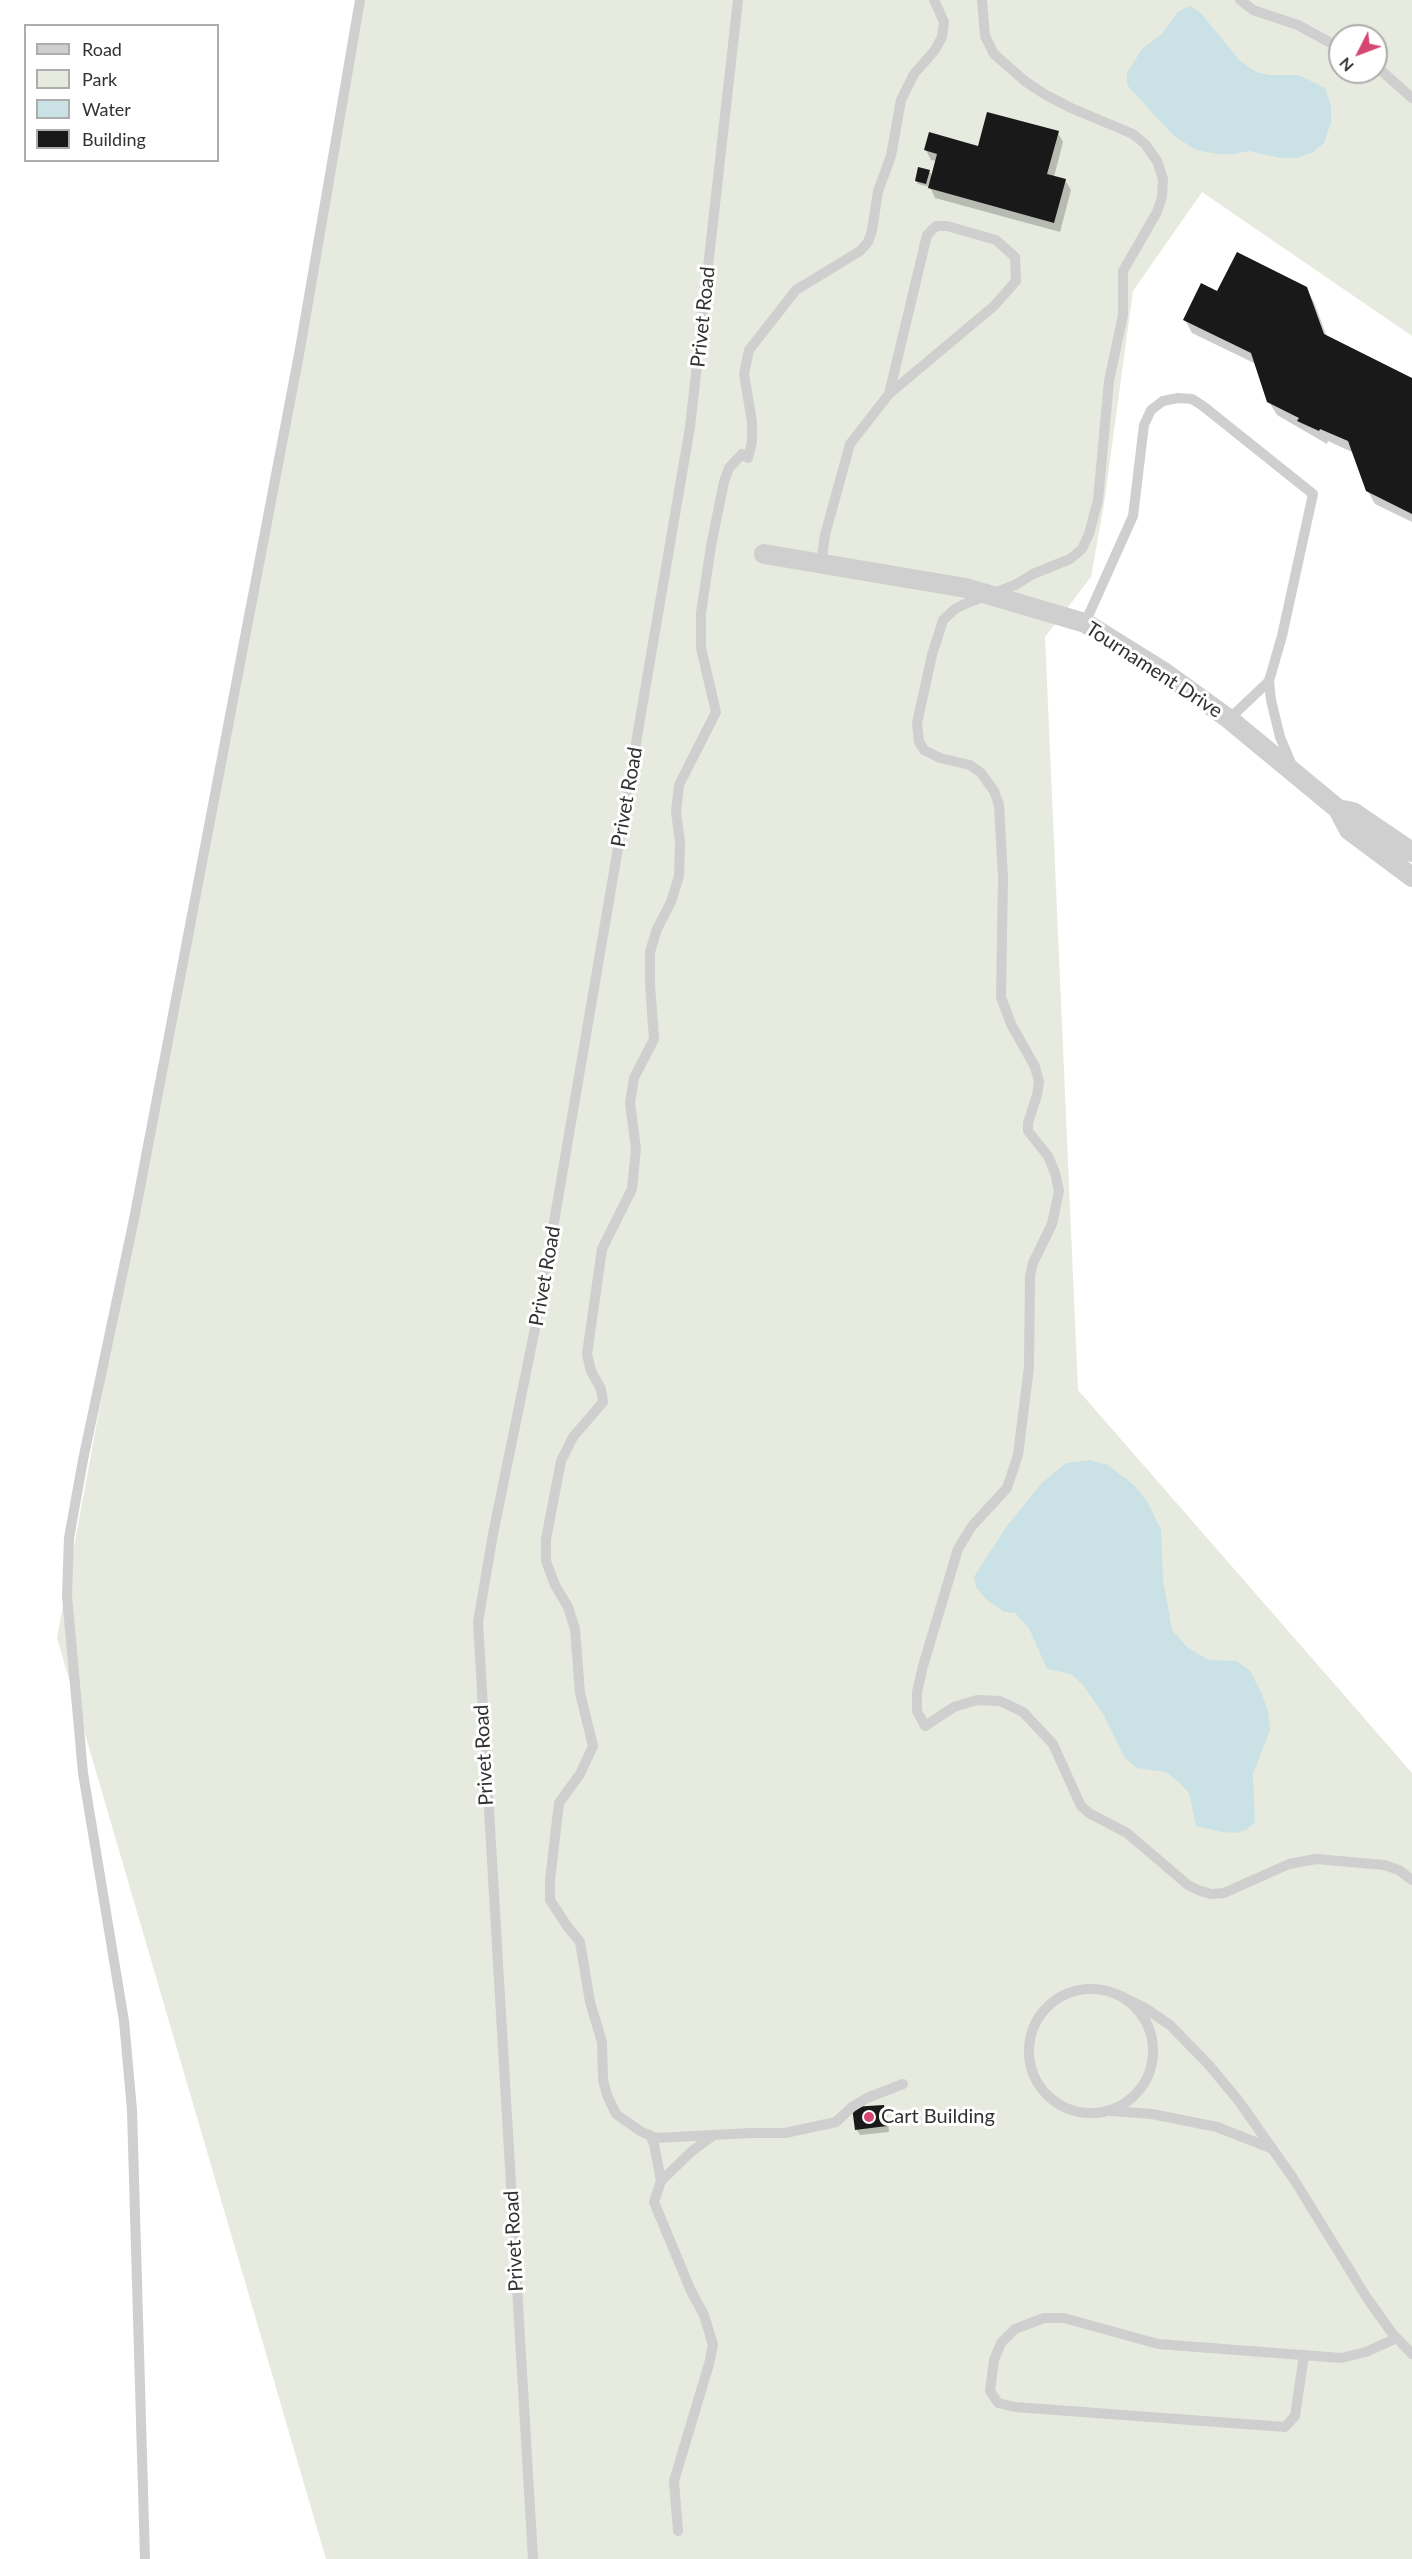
<!DOCTYPE html>
<html>
<head>
<meta charset="utf-8">
<style>
	body { margin:0 }
	#map { position:relative; width:1412px; height:2559px; overflow:hidden; background:#fff; font-family:Lato,sans-serif }
	canvas { display:block }
	.legend { position:absolute; left:24px; top:24px; width:195px; height:138px; box-sizing:border-box; background:#fff; border:2px solid #adadad; margin:0; padding:8px 10px; list-style:none; font-size:18px; color:#323232 }
	.legend li { display:flex; align-items:center; gap:12px; height:30px }
	.legend b { width:30px; border:2px solid #adadad }
	.north { position:absolute; left:1328px; top:24px; width:60px; height:60px; box-sizing:border-box; background:#fff; border:2px solid #adadad; border-radius:50%; rotate:228deg; font-size:16px; font-weight:700; line-height:24px; text-align:center; color:#323232 }
	.north::after { content:''; display:block; margin:auto; width:21px; height:27px; background:#d64672; clip-path:polygon(50% 0,100% 100%,50% 72%,0 100%) }
</style>
</head>
<body>
<div id="map">
<canvas width="1412" height="2559"></canvas>
<ul class="legend">
<li><b style="height:8px;background:#cfcfcf"></b>Road</li>
<li><b style="height:16px;background:#e7eade"></b>Park</li>
<li><b style="height:16px;background:#cae2e6"></b>Water</li>
<li><b style="height:16px;background:#191919"></b>Building</li>
</ul>
<div class="north">N</div>
</div>
<script>
const g = document.querySelector('canvas').getContext('2d');
g.lineJoin = 'round';
function fill(path, color) {
  g.fillStyle = color;
  g.fill(path, 'evenodd');
}
function shape(rows) {
  const path = new Path2D();
  for (const r of rows) {
    if (r.length === 3) {
      path.moveTo(r[0] + r[2], r[1]);
      path.arc(r[0], r[1], r[2], 0, 2 * Math.PI);
      continue;
    }
    path.moveTo(r[0], r[1]);
    for (let i = 2; i < r.length; i += 2) path.lineTo(r[i], r[i + 1]);
  }
  return path;
}
function strokePath(path, color, width, dash) {
  g.strokeStyle = color;
  g.lineWidth = width;
  g.lineCap = dash ? 'butt' : 'round';
  g.setLineDash(dash || []);
  g.stroke(path);
}
function drawText(font, color, halo, rows, align = 'center') {
  g.font = font + ' Lato,sans-serif';
  g.lineWidth = 6;
  g.setLineDash([]);
  g.textBaseline = 'middle';
  g.strokeStyle = halo;
  g.fillStyle = color;
  for (const [text, x, y, turn = 0] of rows) {
    g.save();
    g.translate(x, y);
    g.rotate((+turn || 0) * Math.PI / 180);
    g.textAlign = isNaN(turn) ? turn : align;
    if (halo) g.strokeText(text, 0, 0);
    g.fillText(text, 0, 0);
    g.restore();
  }
}
const green = shape([
	[360,0,1412,0,1412,336,1202,192,1133,291,1104,504,1091,577,1045,637,1078,1390,1412,1773,1412,2559,326,2559,57,1638],
	[1340,36,1376,36,1376,72,1340,72]
]);
const water = shape([
	[1190,6,1200,12,1240,61,1256,72,1269,75,1299,75,1325,88,1331,105,1331,122,1324,143,1313,152,1297,158,1280,158,1249,151,1234,154,1217,154,1196,150,1173,135,1127,85,1127,73,1142,49,1162,34,1178,12],
	[1089,1460,1108,1465,1134,1485,1148,1503,1161,1530,1163,1579,1172,1630,1188,1648,1209,1660,1237,1661,1250,1671,1262,1694,1268,1712,1270,1730,1253,1774,1255,1822,1246,1830,1236,1833,1222,1832,1196,1826,1189,1793,1179,1782,1166,1772,1137,1768,1125,1758,1104,1715,1083,1685,1071,1674,1047,1669,1029,1628,1015,1613,1004,1612,987,1600,976,1587,974,1577,983,1563,1006,1527,1042,1483,1066,1463]
]);
const shadow = shape([
	[1058,133,1063,142,1054,177,1065,180,1071,190,1060,232,935,198,930,187,918,184,916,181,929,171,933,177,937,161,931,160,926,150,979,147],
	[1306,288,1314,302,1327,337,1412,380,1412,522,1375,504,1367,490,1354,453,1328,441,1327,444,1277,415,1269,402,1256,364,1192,333,1185,320,1218,293],
	[883,2106,887,2112,889,2132,860,2135,856,2129]
]);
const building = shape([
	[987,112,1059,131,1047,174,1066,179,1054,223,928,188,937,154,924,150,929,132,978,146],
	[918,167,930,170,926,184,915,181],
	[1237,252,1307,287,1324,334,1412,378,1412,514,1366,491,1348,441,1320,429,1319,431,1297,421,1299,418,1267,402,1251,353,1183,320,1201,283,1217,291],
	[884,2105,887,2126,855,2130,852,2107]
]);
const lane = shape([
	[982,0,985,36,994,54,1026,82,1046,95,1071,108,1133,134,1145,144,1157,161,1163,179,1162,197,1157,212,1123,271,1123,315,1109,381,1098,500,1089,534,1082,549,1070,559,1033,574,1015,585,967,603,955,609,943,620,932,655,917,723,919,742,924,750,940,758,970,765,981,773,994,791,999,805,1003,877,1001,997,1011,1024,1035,1067,1039,1082,1037,1095,1028,1123,1028,1131,1048,1156,1055,1173,1059,1191,1052,1224,1033,1263,1030,1276,1029,1367,1018,1455,1007,1488,972,1526,958,1549,923,1666,917,1692,917,1711,925,1726,954,1707,977,1700,1000,1701,1023,1712,1053,1744,1081,1806,1089,1813,1127,1833,1188,1885,1198,1890,1211,1894,1224,1893,1289,1864,1316,1859,1384,1865,1399,1870,1412,1880],
	[1240,0,1253,10,1298,25,1340,48],
	[1376,66,1412,98],
	[821,564,825,535,850,444,889,394,994,306,1016,281,1015,257,996,240,947,226,936,226,927,235,889,394],
	[1085,623,1133,516,1144,425,1151,410,1163,401,1178,398,1192,399,1203,406,1313,494,1282,636,1269,681,1271,700,1280,737,1293,768],
	[1229,719,1269,681],
	[1091,2051,62],
	[1121,1996,1145,2008,1170,2025,1208,2064,1238,2100,1293,2178,1367,2298,1392,2333,1412,2354],
	[903,2084,867,2098,852,2107,836,2122,785,2133,751,2133,656,2138,640,2131,616,2114,607,2095,603,2080,602,2042,590,2002,580,1942,567,1926,550,1900,550,1880,559,1803,580,1774,593,1746,580,1693,575,1629,568,1607,555,1585,546,1561,546,1539,561,1461,573,1437,603,1402,601,1389,591,1371,587,1354,602,1249,632,1189,636,1149,630,1103,634,1078,654,1039,650,984,650,952,657,929,671,902,679,876,680,842,676,812,679,785,716,712,701,648,701,613,711,546,724,482,729,468,742,454,748,458,752,442,752,422,744,374,749,350,796,290,860,251,868,242,872,231,878,191,891,156,901,100,914,74,935,50,942,37,944,22,934,0],
	[1111,2111,1152,2114,1217,2127,1273,2149],
	[650,2135,654,2144,661,2181],
	[1304,2355,1295,2416,1285,2427,1015,2407,998,2403,990,2391,994,2360,1001,2343,1015,2329,1044,2318,1064,2318,1158,2344,1341,2358,1366,2352,1397,2338],
	[678,2531,674,2481,709,2364,713,2345,704,2315,691,2291,654,2202,661,2181,692,2151,714,2135],
	[145,2559,132,2110,124,2021,83,1773,67,1596,69,1538,83,1460,134,1219,300,349,360,0],
	[533,2559,478,1622,493,1534,540,1304,690,427,738,0]
]);
const street = shape([
	[764,554,966,588,1085,623,1164,672,1229,719,1338,809,1349,830,1412,877],
	[1338,809,1353,812,1412,852]
]);
const markers = [
	[869,2117,6,"#d64672"]
];
const streetNames = [
	["Privet Road",703,317,-84],
	["Tournament Drive",1154,670,33],
	["Privet Road",627,797,-80],
	["Privet Road",545,1276,-80],
	["Privet Road",484,1755,-93],
	["Privet Road",514,2241,-93]
];
const poiNames = [
	["Cart Building",881,2117]
];
fill(green, '#e7eade');
fill(water, '#cae2e6');
fill(shadow, '#0003');
fill(building, '#191919');
strokePath(lane, '#cfcfcf', 10);
strokePath(street, '#cfcfcf', 20);
for (const [x, y, r, color] of markers) {
  const dot = new Path2D();
  dot.arc(x, y, r, 0, 2 * Math.PI);
  g.fillStyle = color;
  g.fill(dot);
  strokePath(dot, '#fff', 2);
}
drawText('20px', '#323232', '#fff', streetNames);
drawText('20px', '#323232', '#fff', poiNames, 'left');
</script>
</body>
</html>
